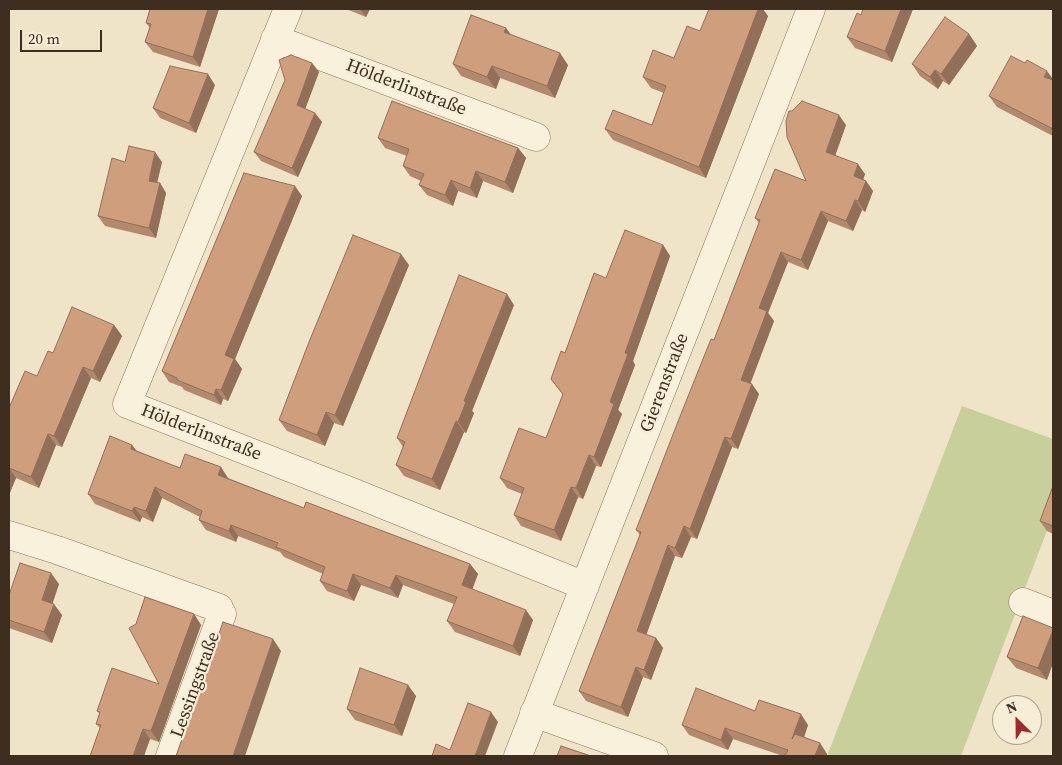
<!DOCTYPE html>
<html>
<head>
<meta charset="utf-8">
<style>
	body { margin:0 }
	#map { position:relative; width:1062px; height:765px; overflow:hidden; background:#f0e4c8; font-family:"Source Serif 4",serif }
	canvas { display:block }
	.frame { position:absolute; inset:0; border:10px solid #3d2e20; pointer-events:none }
	.north { position:absolute; left:992px; top:695px; width:50px; height:50px; box-sizing:border-box; background:#f7eed8; border:1px solid #ada18e; border-radius:50%; rotate:337deg; font-size:14px; font-weight:700; line-height:20px; text-align:center; color:#3d2e20 }
	.north::after { content:''; display:block; margin:auto; width:18px; height:22px; background:#9e2a2b; clip-path:polygon(50% 0,100% 100%,50% 72%,0 100%) }
	.scale { position:absolute; left:20px; top:30px; width:82px; height:22px; box-sizing:border-box; border:2px solid #3d2e20; border-top:0; padding-left:6px; font-size:15px; line-height:18px; white-space:nowrap; color:#3d2e20; -webkit-text-stroke:4px #f7eed8; paint-order:stroke }
</style>
</head>
<body>
<div id="map">
<canvas width="1062" height="765"></canvas>
<div class="frame"></div>
<div class="north">N</div>
<div class="scale">20 m</div>
</div>
<script>
const g = document.querySelector('canvas').getContext('2d');
g.lineJoin = 'round';
function fill(path, color) {
  g.fillStyle = color;
  g.fill(path, 'evenodd');
}
function shape(rows) {
  const path = new Path2D();
  for (const r of rows) {
    path.moveTo(r[0], r[1]);
    for (let i = 2; i < r.length; i += 2) path.lineTo(r[i], r[i + 1]);
  }
  return path;
}
function strokePath(path, color, width, dash) {
  g.strokeStyle = color;
  g.lineWidth = width;
  g.lineCap = dash ? 'butt' : 'round';
  g.setLineDash(dash || []);
  g.stroke(path);
}
function drawText(font, color, halo, rows, align = 'center') {
  g.font = font + ' "Source Serif 4",serif';
  g.lineWidth = 4.5;
  g.setLineDash([]);
  g.textBaseline = 'middle';
  g.strokeStyle = halo;
  g.fillStyle = color;
  for (const [text, x, y, turn = 0] of rows) {
    g.save();
    g.translate(x, y);
    g.rotate((+turn || 0) * Math.PI / 180);
    g.textAlign = isNaN(turn) ? turn : align;
    if (halo) g.strokeText(text, 0, 0);
    g.fillText(text, 0, 0);
    g.restore();
  }
}
const green = shape([
	[962,406,1053,439,1053,515,961,756,827,756]
]);
const minor = shape([
	[288,9,127,404,352,492,585,586],
	[275,39,536,137],
	[9,535,57,550,219,608],
	[1023,602,1053,614],
	[534,713,654,756],
	[170,756,222,614],
	[518,756,811,9]
]);
const wall = shape([
	[150,9,219,9,200,67,153,52,145,42,150,28,146,23],
	[346,9,370,9,366,17],
	[863,9,913,9,892,62,855,48,847,37,861,15],
	[768,16,706,178,613,140,605,129,652,125,664,93,651,88,643,77,674,58,700,31],
	[506,28,511,35,568,65,555,98,500,78,496,89,461,76,453,64],
	[969,34,977,46,949,85,943,81,938,89,920,76,912,64],
	[312,63,319,72,305,109,315,113,322,122,298,177,261,161,254,152],
	[1053,79,1053,136,997,107,989,96],
	[215,85,196,133,160,118,153,108],
	[846,125,835,155,865,174,863,179,866,181,873,191,865,212,862,210,853,231,828,221,808,270,788,262,768,313,774,321,750,383,759,394,738,449,732,447,697,539,691,537,682,558,675,556,646,635,656,638,663,648,651,680,643,677,628,717,586,701,579,691,640,535,636,530,714,340,759,223,755,218,806,181],
	[378,138,518,148,526,158,513,193,483,181,477,198,458,191,453,206,427,195,419,185,421,181,410,176,403,166,407,156,385,148],
	[125,162,162,162,157,183,160,183,166,193,156,238,105,226,98,216],
	[302,196,235,359,242,369,228,401,223,399,221,405,184,390,182,387,169,382,162,371],
	[663,245,670,256,633,361,635,365,618,410,622,414,601,467,596,466,583,499,578,497,561,541,521,526,514,515,522,494,507,488,500,478,546,438,563,395,551,379,606,278],
	[409,265,343,426,334,423,325,446,287,431,279,420],
	[514,305,472,411,474,413,466,433,464,432,440,490,404,476,396,465,403,447,397,438],
	[114,325,122,336,100,382,91,378,62,447,56,445,39,488,16,478,9,495,9,408,37,376],
	[132,445,137,451,180,468,228,478,304,508,470,564,478,574,472,589,533,620,520,656,455,632,447,621,454,604,403,585,398,598,361,585,354,601,327,591,320,581,323,574,284,557,280,552,238,536,236,542,206,530,199,520,200,517,162,498,153,522,142,517,140,522,95,504,88,494],
	[1053,486,1053,534,1047,531,1040,521],
	[59,584,52,604,62,615,52,643,9,628,9,595],
	[194,614,201,625,159,742,150,739,144,756,90,756,100,728,96,724,100,714,97,711,159,684],
	[1023,616,1047,680,1016,668,1007,657],
	[416,696,402,736,355,720,347,709],
	[755,711,808,725,804,737,820,743,827,754,826,756,783,756,733,739,728,750,689,735,682,725]
]);
const shadedWall = shape([
	[208,9,219,9,200,67,193,57],
	[360,9,370,9,366,17],
	[758,9,763,9,768,16,706,178,699,167],
	[901,9,913,9,892,62,885,51],
	[506,28,514,39,504,32],
	[969,34,977,46,949,85,941,74],
	[560,53,568,65,555,98,547,86],
	[312,63,319,72,303,115,297,105],
	[492,66,500,78,496,89,487,77],
	[935,70,943,81,938,89,930,77],
	[1047,71,1053,79,1053,83,1044,77],
	[208,74,215,85,196,133,189,123],
	[315,113,322,122,298,177,292,168],
	[839,115,846,125,833,162,826,152],
	[518,148,526,158,513,193,505,182],
	[155,152,162,162,155,191,149,181],
	[858,164,865,174,861,186,854,176],
	[476,171,483,181,477,198,470,188],
	[451,180,458,191,453,206,445,195],
	[866,181,873,191,865,212,858,201],
	[160,183,166,193,156,238,149,228],
	[295,186,302,196,235,359,242,369,228,401,221,390,225,355],
	[855,200,862,210,853,231,846,221],
	[821,211,828,221,808,270,801,260],
	[663,245,670,256,633,361,635,365,618,410,622,414,601,467,594,457,625,353],
	[781,252,788,262,768,313,774,321,748,390,741,380,759,308],
	[401,254,409,265,343,426,335,415],
	[507,294,514,305,472,411,474,413,466,433,458,422,464,401],
	[114,325,122,336,100,382,93,371],
	[83,367,91,378,62,447,54,436],
	[752,384,759,394,738,449,731,439],
	[216,389,223,399,221,405,214,395],
	[326,412,334,423,325,446,317,435],
	[456,421,464,432,440,490,432,479],
	[48,434,56,445,39,488,31,477],
	[725,437,732,447,697,539,690,529],
	[132,445,139,455,131,449],
	[589,455,596,466,583,499,576,488],
	[221,467,228,478,225,485,218,475],
	[9,468,16,478,9,495],
	[155,487,162,498,153,522,146,511],
	[571,487,578,497,561,541,554,530],
	[134,507,142,517,140,522,132,511],
	[231,525,238,536,236,542,229,531],
	[684,526,691,537,682,558,675,548],
	[668,545,675,556,644,641,637,631],
	[470,564,478,574,470,596,462,585],
	[51,573,59,584,50,611,42,600],
	[353,574,361,585,354,601,347,591],
	[396,575,403,585,398,598,390,588],
	[54,604,62,615,52,643,44,632],
	[526,610,533,620,520,656,513,646],
	[194,614,201,625,159,742,151,731],
	[1053,630,1053,663,1047,680,1038,668],
	[656,638,663,648,651,680,644,670],
	[273,639,281,651,245,756,233,756],
	[636,667,643,677,628,717,621,707],
	[408,685,416,696,402,736,394,725],
	[491,712,498,722,485,756,475,756],
	[801,714,808,725,800,750,792,739],
	[725,728,733,739,728,750,721,740],
	[143,729,150,739,144,756,133,756],
	[820,743,827,754,826,756,815,756]
]);
const building = shape([
	[150,9,208,9,193,57,145,42,151,24,146,23,150,9],
	[709,9,758,9,699,167,605,129,613,110,652,125,666,86,643,77,653,50,674,58,687,26,700,31,709,9],
	[863,9,901,9,885,51,847,37,857,13,861,15,863,9],
	[471,15,506,28,504,32,560,53,547,86,492,66,487,77,453,64,471,15],
	[945,17,969,34,941,74,935,70,930,77,912,64,945,17],
	[291,55,312,63,297,105,315,113,292,168,254,152,285,80,279,60,291,55],
	[1011,56,1025,63,1027,60,1047,71,1044,77,1053,80,1053,129,989,96,1011,56],
	[170,66,208,74,189,123,153,108,170,66],
	[392,101,518,148,505,182,476,171,470,188,451,180,445,195,419,185,424,174,403,166,409,149,378,138,392,101],
	[802,101,839,115,826,152,858,164,854,176,866,181,858,201,855,200,846,221,821,211,801,260,781,252,759,308,767,311,741,380,752,384,731,439,725,437,690,529,684,526,675,548,668,545,637,631,656,638,644,670,636,667,621,707,579,691,641,532,636,530,679,419,711,339,714,340,760,220,755,218,775,169,806,181,787,137,786,121,789,111,792,111,802,101],
	[129,146,155,152,149,181,160,183,149,228,98,216,112,158,125,162,129,146],
	[244,173,295,186,225,355,234,359,221,390,216,389,214,395,177,380,177,378,162,371,244,173],
	[625,230,663,245,625,353,628,354,610,402,614,404,594,457,589,455,576,488,571,487,554,530,514,515,524,488,500,478,519,428,546,438,563,394,551,379,561,351,565,353,594,273,606,278,625,230],
	[353,235,401,254,335,415,326,412,317,435,279,420,309,342,353,235],
	[459,275,507,294,464,401,466,402,458,422,456,421,432,479,396,465,405,442,397,438,459,275],
	[72,307,114,325,93,371,83,367,54,436,48,434,31,477,9,468,9,408,25,371,37,376,48,351,53,353,72,307],
	[110,436,132,445,131,449,180,468,185,454,221,467,218,475,304,508,306,502,470,564,462,585,526,610,513,646,447,621,457,597,396,575,390,588,353,574,347,591,320,581,325,567,276,547,278,543,231,525,229,531,199,520,202,511,155,487,146,511,134,507,132,511,88,494,110,436],
	[1053,486,1053,526,1040,521,1053,486],
	[20,563,51,573,42,600,54,604,44,632,9,620,9,595,20,563],
	[145,597,194,614,151,731,143,729,133,756,90,756,101,725,96,724,100,712,97,711,112,668,159,684,129,628,136,624,145,597],
	[1023,616,1053,628,1053,630,1038,668,1007,657,1023,616],
	[223,622,273,639,233,756,176,756,223,622],
	[360,668,408,685,394,725,347,709,360,668],
	[696,688,755,711,759,700,801,714,792,739,795,734,820,743,815,756,785,756,788,750,725,728,721,740,682,725,696,688],
	[468,703,491,712,475,756,432,756,436,744,450,750,468,703],
	[561,746,591,756,557,756,561,746]
]);
const streetNames = [
	["Hölderlinstraße",406,88,21],
	["Gierenstraße",665,383,-69],
	["Hölderlinstraße",201,433,21],
	["Lessingstraße",196,685,-70]
];
fill(green, '#c9cf9b');
strokePath(minor, '#8d765c', 29);
strokePath(minor, '#faf1dc', 28);
fill(wall, '#b2896c');
fill(shadedWall, '#916f58');
fill(building, '#cf9f7d');
strokePath(building, '#916f58', 1);
drawText('18px', '#3d2e20', '#f7eed8', streetNames);
</script>
</body>
</html>
